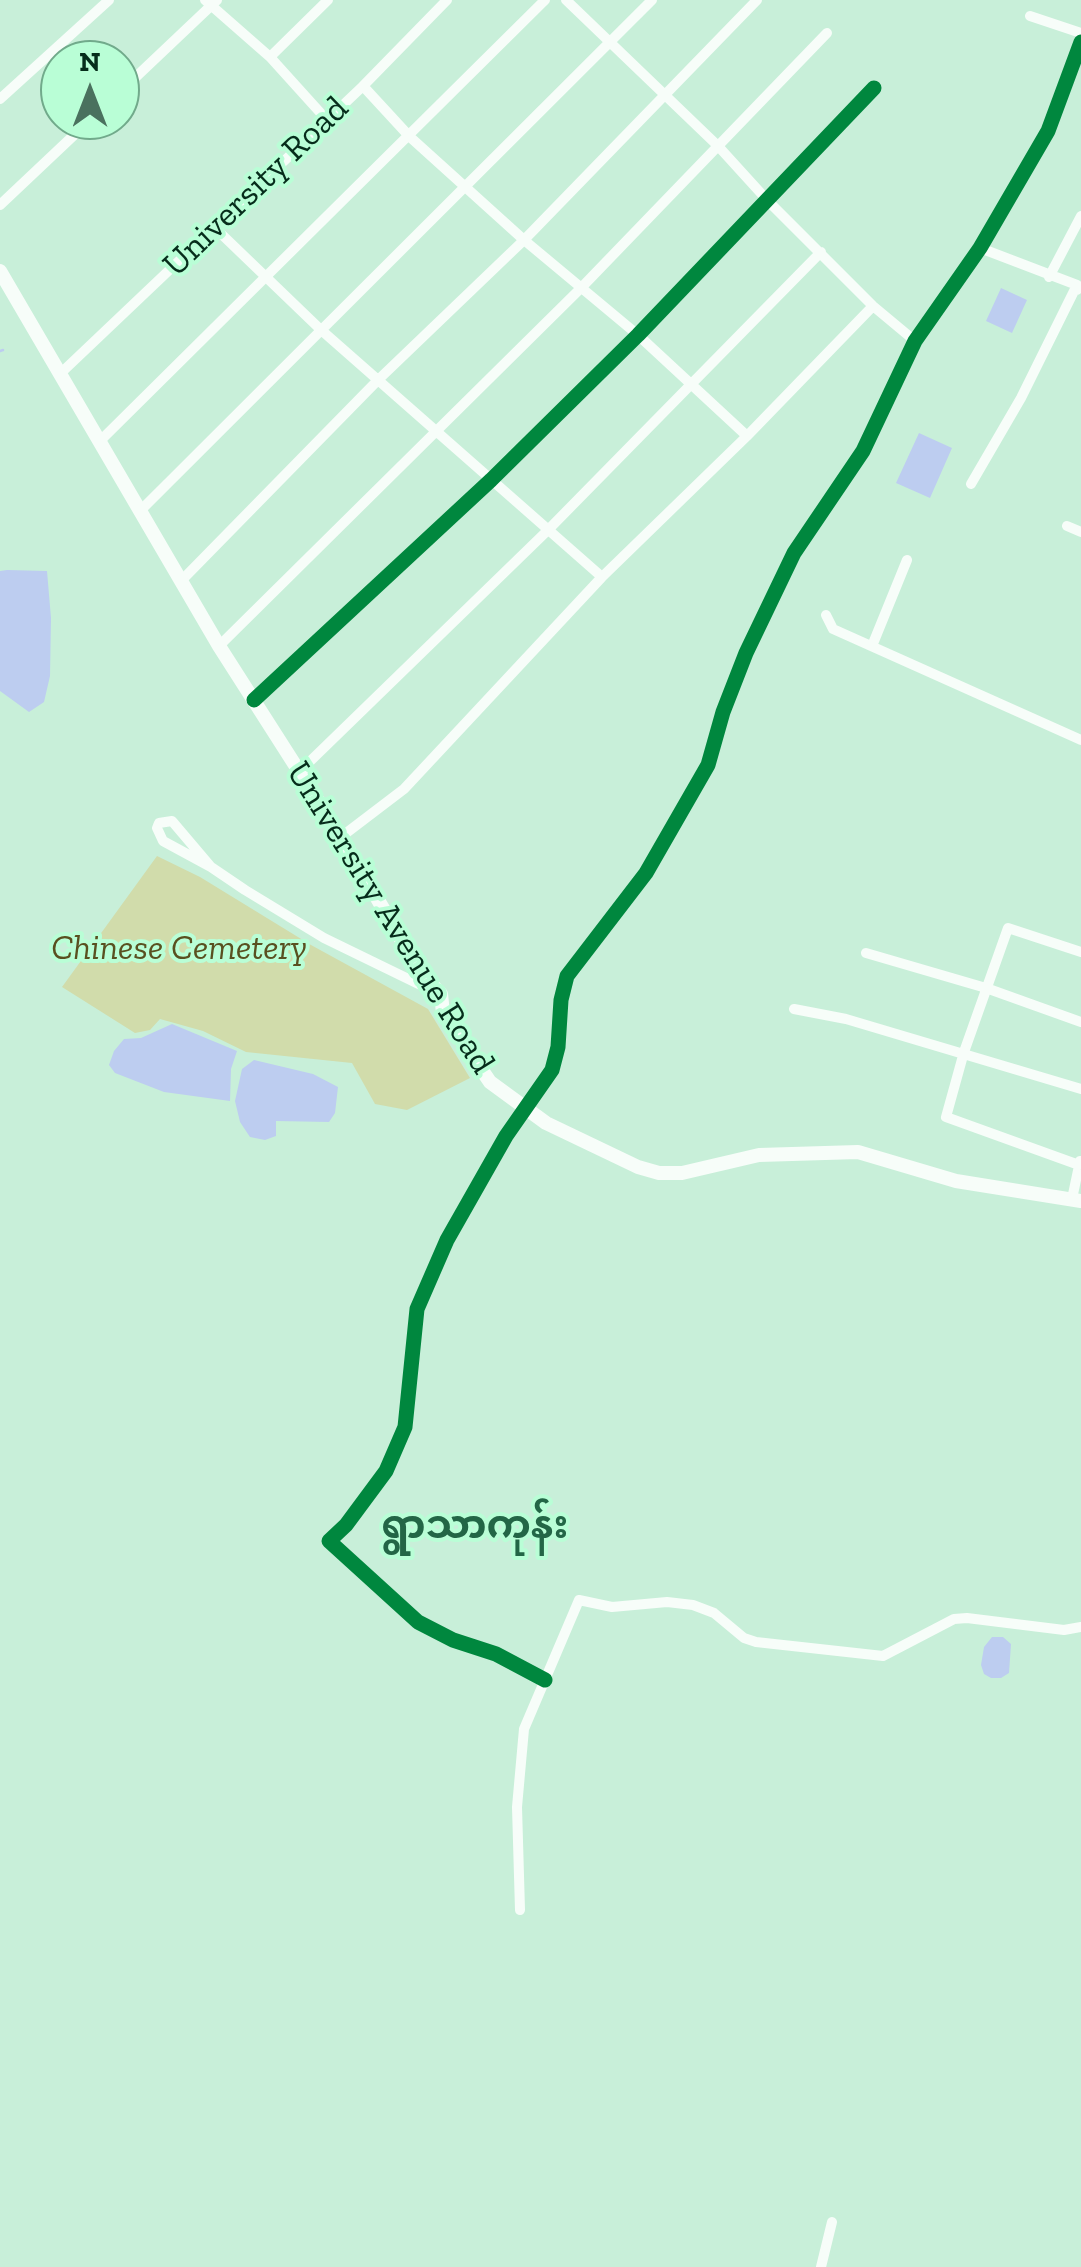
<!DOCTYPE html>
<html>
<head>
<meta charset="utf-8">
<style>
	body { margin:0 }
	#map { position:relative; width:1081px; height:2267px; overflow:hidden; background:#c8efd9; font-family:"Zilla Slab",serif }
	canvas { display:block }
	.north { position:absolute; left:40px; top:40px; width:100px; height:100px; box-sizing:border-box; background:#b9fed6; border:2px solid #71aa8b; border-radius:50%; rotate:0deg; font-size:28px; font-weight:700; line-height:40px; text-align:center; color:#062d1b }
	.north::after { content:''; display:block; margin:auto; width:35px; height:45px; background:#4a715e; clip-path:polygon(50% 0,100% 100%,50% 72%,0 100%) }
</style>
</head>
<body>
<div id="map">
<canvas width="1081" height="2267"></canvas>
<div class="north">N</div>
</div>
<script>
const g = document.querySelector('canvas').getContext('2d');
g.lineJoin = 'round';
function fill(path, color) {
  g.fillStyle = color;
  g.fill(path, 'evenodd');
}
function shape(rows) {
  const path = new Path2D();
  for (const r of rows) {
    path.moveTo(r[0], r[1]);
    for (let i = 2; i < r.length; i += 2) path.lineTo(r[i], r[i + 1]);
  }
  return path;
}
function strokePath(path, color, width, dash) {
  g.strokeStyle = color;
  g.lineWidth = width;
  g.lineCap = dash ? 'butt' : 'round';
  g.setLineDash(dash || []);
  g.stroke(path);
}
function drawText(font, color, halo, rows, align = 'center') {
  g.font = font + ' "Zilla Slab","Noto Sans Myanmar",serif';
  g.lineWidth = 8;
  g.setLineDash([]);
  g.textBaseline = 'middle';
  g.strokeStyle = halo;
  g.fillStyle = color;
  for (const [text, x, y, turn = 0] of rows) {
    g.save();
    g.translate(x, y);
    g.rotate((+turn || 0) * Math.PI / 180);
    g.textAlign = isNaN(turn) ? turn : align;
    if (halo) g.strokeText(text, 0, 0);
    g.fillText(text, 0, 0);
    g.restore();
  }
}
const green = shape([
	[157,856,200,877,311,945,428,1009,470,1078,407,1110,375,1104,352,1063,246,1052,203,1031,160,1019,150,1030,135,1033,62,987]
]);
const water = shape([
	[1001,288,1027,300,1012,333,986,321],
	[919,433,952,448,930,498,896,483],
	[7,570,47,571,51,618,50,676,44,702,29,712,0,691,0,571],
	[172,1024,237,1051,231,1069,230,1101,164,1092,115,1073,109,1065,114,1051,124,1039,141,1038],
	[254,1060,313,1074,338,1087,335,1113,329,1122,276,1121,276,1136,265,1140,250,1137,240,1122,235,1101,242,1069],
	[992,1637,1003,1637,1011,1644,1009,1673,1001,1678,991,1678,984,1674,981,1665,984,1647]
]);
const stream = shape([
	[0,351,3,350]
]);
const minor = shape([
	[205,0,270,57,326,119],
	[566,0,718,146,768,201,873,306,915,341],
	[1030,16,1081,33],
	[270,57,328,0],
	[363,86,410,137,524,240,638,335,747,436],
	[120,92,217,0],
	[0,99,109,0],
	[0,205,90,120],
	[214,227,320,329,602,577],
	[980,248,1077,285,1077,290],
	[1049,277,1081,216],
	[62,372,363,86,447,0],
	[99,442,545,0],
	[971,484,1021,398,1077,285],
	[141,510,652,0],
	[1067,526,1081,532],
	[182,580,378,380,524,240,757,0],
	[826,615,833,629,1081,740],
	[219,646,581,288,827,33],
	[872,646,907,560],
	[254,700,491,480,638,335,874,88],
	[299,772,547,531,821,252],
	[341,837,404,789,602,577,747,436,873,306],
	[211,867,163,841,157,828,159,823,172,821,211,867,245,890,324,938,435,992],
	[866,953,986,988,1081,1022],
	[794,1009,846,1019,1081,1089],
	[1079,1165,946,1117,964,1052,1008,928,1081,952],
	[1072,1199,1080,1161],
	[545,1680,496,1654,453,1640,418,1622,329,1541,346,1525,386,1471,405,1427,417,1309,447,1240,506,1136,552,1070,558,1047,561,1000,567,976,646,873,708,765,723,712,746,653,794,553,863,451,915,341,980,248,1048,131,1081,42],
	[520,1910,517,1807,524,1729,579,1600,612,1607,667,1602,693,1605,714,1613,744,1638,756,1642,883,1656,954,1619,967,1618,1064,1630,1081,1627],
	[821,2267,832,2222]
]);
const major = shape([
	[0,271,219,646,341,837,421,973,441,994,443,1013,490,1082,546,1123,638,1167,659,1173,682,1173,759,1155,858,1152,956,1181,1081,1201]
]);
const cycleway = shape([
	[254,700,491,480,638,335,874,88],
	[545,1680,496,1654,453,1640,418,1622,329,1541,346,1525,386,1471,405,1427,417,1309,447,1240,506,1136,552,1070,558,1047,561,1000,567,976,646,873,708,765,723,712,746,653,794,553,863,451,915,341,980,248,1048,131,1081,42]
]);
const streetNames = [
	["University Road",256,187,-44],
	["University Avenue Road",390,918,58]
];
const parkNames = [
	["Chinese Cemetery",179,949]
];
const quarterNames = [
	["ရွာသာကုန်း",475,1527]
];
fill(green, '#d1dcab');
fill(water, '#bdcdf0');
strokePath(stream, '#bdcdf0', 2.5);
strokePath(minor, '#f7fdf9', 10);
strokePath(major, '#f7fdf9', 14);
strokePath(cycleway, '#00873e', 15);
drawText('35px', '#062d1b', '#b9fed6', streetNames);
drawText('italic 35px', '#595020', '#b9fed6', parkNames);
drawText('bold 40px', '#236646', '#b9fed6', quarterNames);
</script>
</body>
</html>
